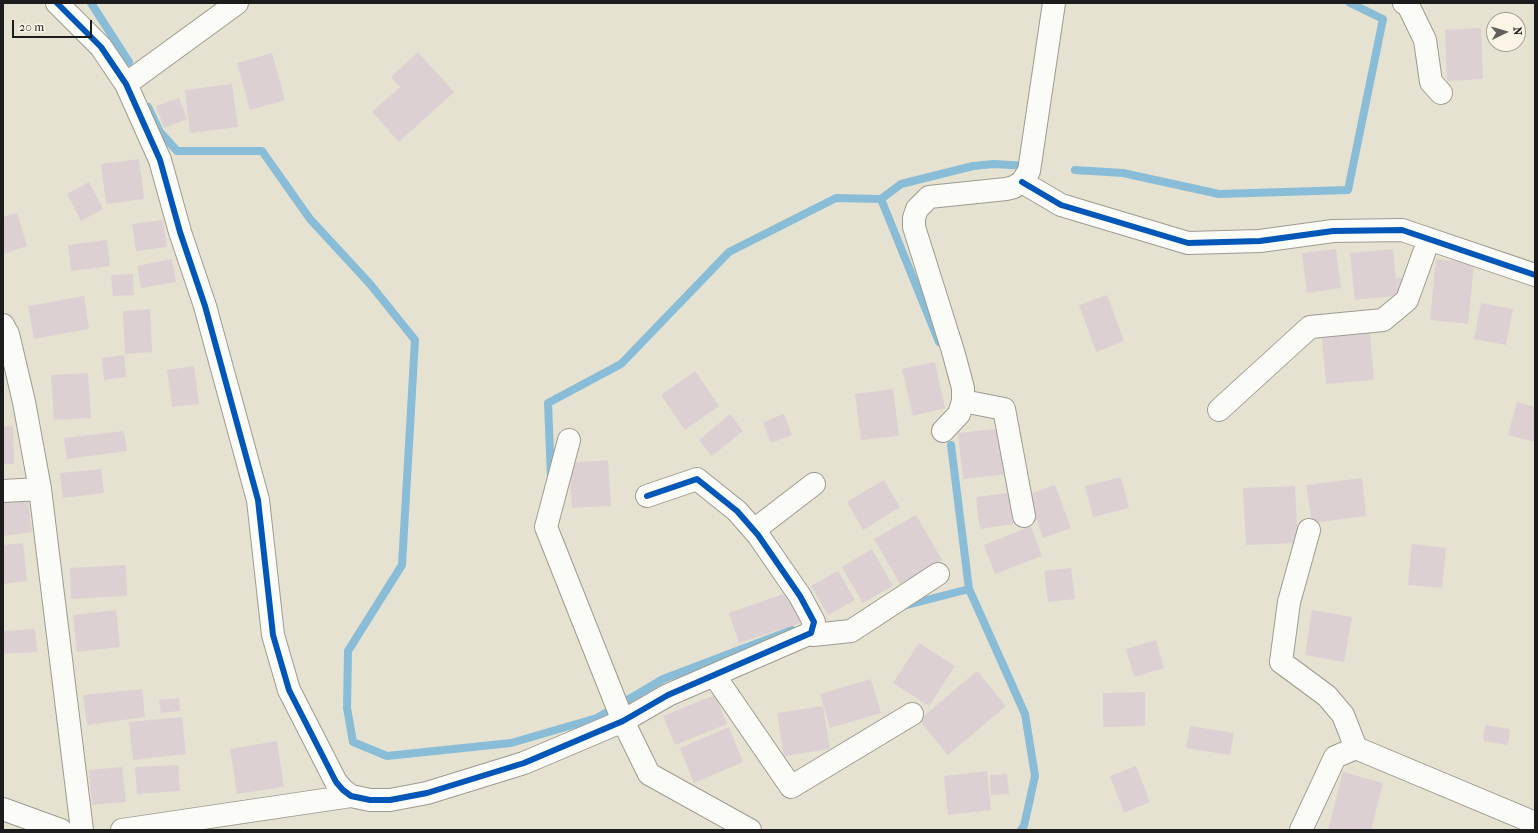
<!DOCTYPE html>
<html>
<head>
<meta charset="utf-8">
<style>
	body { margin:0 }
	#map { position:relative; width:1538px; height:833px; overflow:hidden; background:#e6e2d1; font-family:"IM FELL French Canon",serif }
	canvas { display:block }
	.frame { position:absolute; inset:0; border:4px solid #1c1c1c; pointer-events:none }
	.north { position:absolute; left:1486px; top:12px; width:40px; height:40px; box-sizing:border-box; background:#fcf5e5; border:1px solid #a29e95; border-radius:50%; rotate:85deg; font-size:11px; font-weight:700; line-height:16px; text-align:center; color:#1c1c1c }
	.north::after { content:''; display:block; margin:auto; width:14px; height:18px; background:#63615b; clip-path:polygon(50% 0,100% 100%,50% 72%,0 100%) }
	.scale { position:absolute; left:12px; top:20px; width:80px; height:18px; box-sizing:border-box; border:2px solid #1c1c1c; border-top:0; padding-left:5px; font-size:12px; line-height:14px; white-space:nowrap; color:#1c1c1c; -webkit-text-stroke:3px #fcf5e5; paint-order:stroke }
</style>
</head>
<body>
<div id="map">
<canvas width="1538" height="833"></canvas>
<div class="frame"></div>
<div class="north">N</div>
<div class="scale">20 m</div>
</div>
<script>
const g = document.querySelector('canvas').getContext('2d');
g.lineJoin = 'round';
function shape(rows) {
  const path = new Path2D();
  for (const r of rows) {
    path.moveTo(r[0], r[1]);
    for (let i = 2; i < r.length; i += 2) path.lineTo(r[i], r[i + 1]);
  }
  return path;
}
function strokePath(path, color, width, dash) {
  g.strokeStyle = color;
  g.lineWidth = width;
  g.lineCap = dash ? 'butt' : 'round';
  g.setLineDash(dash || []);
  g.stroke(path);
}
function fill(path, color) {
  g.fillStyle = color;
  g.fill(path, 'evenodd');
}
const stream = shape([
	[91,3,129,62],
	[148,107,160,132,177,151,262,151,310,219,370,284,415,340,402,565,348,651,347,708,353,742,387,756,511,743,597,718,663,679,792,630],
	[1075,170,1123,173,1219,194,1348,190,1383,19,1350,3],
	[939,342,881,199,901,184,973,166,994,164,1028,166],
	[951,445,969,589,1025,714,1035,776,1024,826,1021,830],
	[551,477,548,403,621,364,729,252,836,198,881,199],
	[903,606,969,589]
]);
const building = shape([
	[1481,28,1483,79,1447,81,1445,30],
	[418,52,454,92,399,142,372,112,400,87,391,77],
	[272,53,285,100,250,110,237,63],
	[232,84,238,127,190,133,185,90],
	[179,98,187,119,164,128,156,106],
	[139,159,144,199,106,204,101,164],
	[89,182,103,209,81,221,67,194],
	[17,213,27,246,3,254,3,217],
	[163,220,167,247,136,251,132,224],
	[107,240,110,266,71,271,68,245],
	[1336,249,1341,288,1307,293,1302,253],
	[1393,249,1396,278,1404,278,1406,295,1355,300,1350,253],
	[172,259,176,282,141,288,137,266],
	[1436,259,1474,263,1468,324,1430,320],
	[133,274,134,295,113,296,111,275],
	[1107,295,1124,341,1096,352,1079,305],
	[84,296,89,329,34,339,28,306],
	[1481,303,1513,309,1506,345,1474,339],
	[150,309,152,352,125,354,123,311],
	[1370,333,1374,380,1326,384,1322,338],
	[124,355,126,377,104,380,102,358],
	[935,362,945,408,913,416,902,369],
	[194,366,199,404,172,407,167,370],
	[695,371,719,406,685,430,661,395],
	[88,373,91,418,54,420,51,375],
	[893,389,899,436,861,440,855,394],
	[1517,402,1535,407,1535,442,1508,435],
	[730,414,743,431,712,456,699,440],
	[784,414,792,435,771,443,763,422],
	[13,426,14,464,3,464,3,427],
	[1003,428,1008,474,963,479,958,433],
	[124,431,127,451,67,459,64,438],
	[608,460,611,506,572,508,569,463],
	[101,469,104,493,63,498,60,473],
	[1121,477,1129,508,1093,517,1085,486],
	[1362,478,1366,516,1312,523,1306,485],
	[884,480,900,507,863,530,847,502],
	[1055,485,1071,528,1043,538,1027,495],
	[1295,486,1298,543,1246,545,1243,488],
	[1009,493,1013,524,980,529,976,497],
	[27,494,32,532,3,536,3,497],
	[916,515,942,560,900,584,874,539],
	[1031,526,1042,556,995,574,984,545],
	[23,543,27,581,3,584,3,545],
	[1412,544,1446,548,1442,588,1408,585],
	[872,549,893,586,863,603,842,567],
	[126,565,127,596,71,599,70,568],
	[1071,568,1075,599,1048,602,1044,571],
	[838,571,855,600,828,615,811,586],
	[789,592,800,623,739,643,729,613],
	[116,610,120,647,77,652,73,615],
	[1312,610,1352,617,1344,662,1305,655],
	[35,629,37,652,3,654,3,631],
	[1156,640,1164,668,1134,677,1126,649],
	[919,643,955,666,929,706,893,683],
	[977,671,1006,706,948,755,919,720],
	[871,679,881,713,830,728,820,694],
	[142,689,145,717,87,725,83,695],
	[1145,692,1145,726,1103,727,1103,693],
	[715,695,727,724,675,745,663,716],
	[179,698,180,711,161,713,159,700],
	[823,706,830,749,784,756,777,713],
	[182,717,186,754,133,760,129,722],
	[1485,725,1510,729,1508,745,1483,741],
	[1190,726,1234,733,1230,755,1186,748],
	[729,727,743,762,694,783,680,748],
	[277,741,284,787,237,794,230,749],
	[178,765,180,791,137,794,135,767],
	[1136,766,1150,802,1124,813,1110,776],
	[122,767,126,802,92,805,89,770],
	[987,771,991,810,948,815,944,776],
	[1343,772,1383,783,1371,830,1328,830],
	[1007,774,1009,794,991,795,990,775]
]);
const minor = shape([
	[57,3,101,47,126,84,160,160,180,232,205,306,258,500,273,635,289,690,336,782,343,790,351,796,370,800,390,800,427,793,524,763,623,721,668,695,811,633,814,622,800,596,758,535,737,511,697,479,647,496],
	[1404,3,1408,5,1425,40,1431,82,1441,93],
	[126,84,237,3],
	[1022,182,1061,205,1188,243,1260,241,1333,231,1402,230,1535,275],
	[3,325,8,334,24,402,40,489,82,830],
	[963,401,1004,409,1024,516],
	[1219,410,1310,327,1383,320,1407,300,1429,239],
	[943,431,959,414,963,401,963,388,953,351,914,227,914,218,917,209,929,197,1006,189,1014,187,1022,182,1029,171,1054,3],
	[569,440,546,527,623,721,649,774,750,830],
	[3,491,40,489],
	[754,530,814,484],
	[811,633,813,635,851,631,938,574],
	[714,675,791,787,912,714],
	[1356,748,1535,823],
	[3,809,61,830],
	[122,830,351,796],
	[1301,830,1335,757,1356,748,1343,715,1327,696,1281,662,1289,602,1309,530]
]);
const cycleway = shape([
	[57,3,101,47,126,84,160,160,180,232,205,306,258,500,273,635,289,690,336,782,343,790,351,796,370,800,390,800,427,793,524,763,623,721,668,695,811,633,814,622,800,596,758,535,737,511,697,479,647,496],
	[1022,182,1061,205,1188,243,1260,241,1333,231,1402,230,1535,275]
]);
strokePath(stream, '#89bdd7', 8);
fill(building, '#dcd0d3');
strokePath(minor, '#9d9b91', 24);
strokePath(minor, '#fbfbf8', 22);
strokePath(cycleway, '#0057b8', 6);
</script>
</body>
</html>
